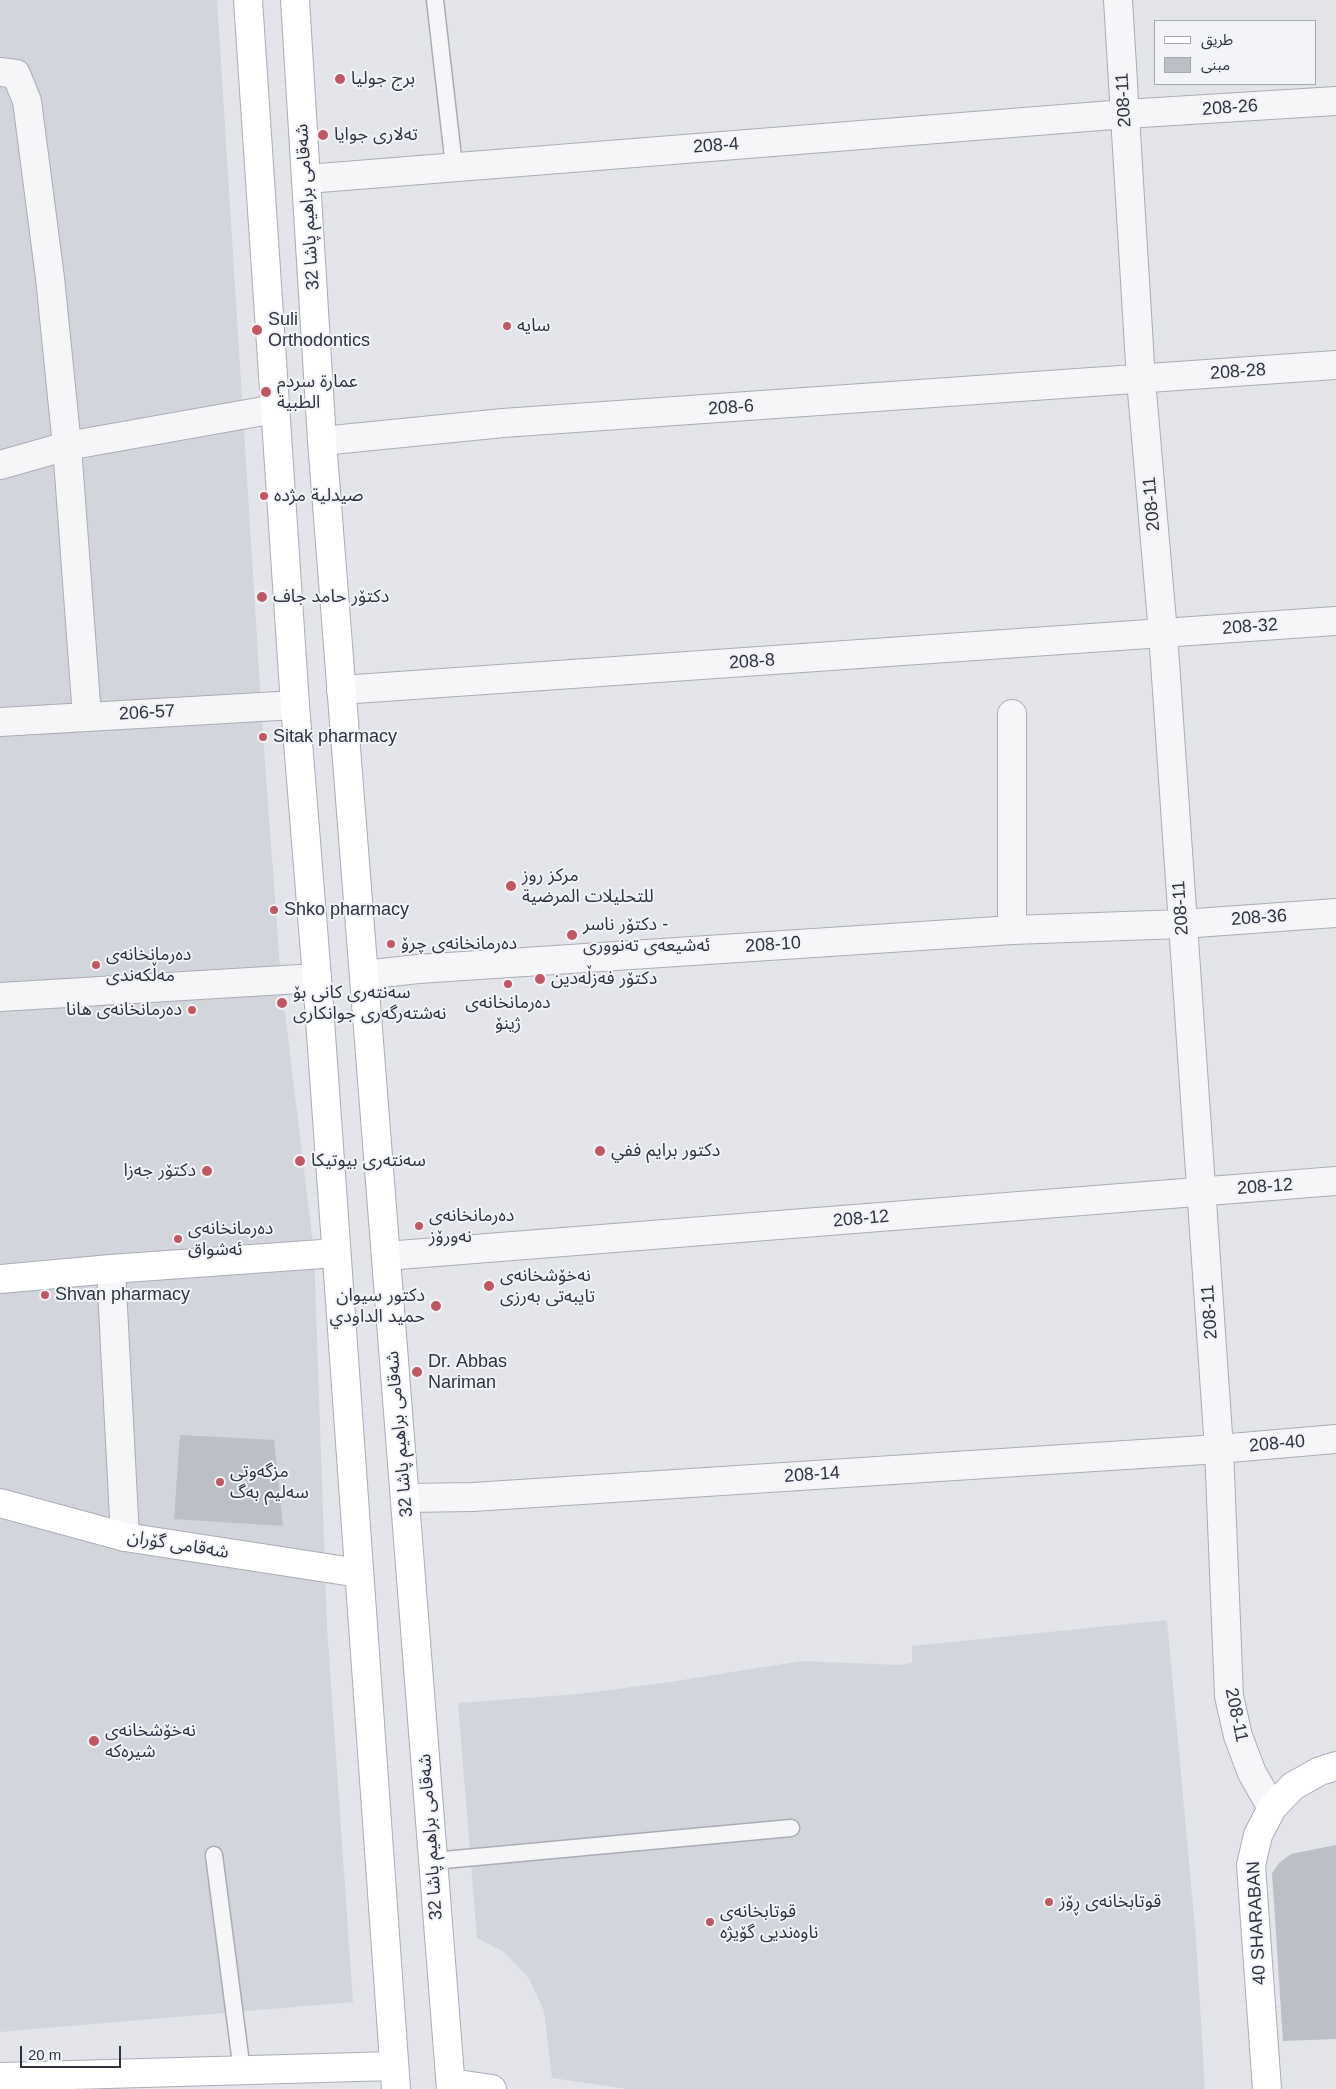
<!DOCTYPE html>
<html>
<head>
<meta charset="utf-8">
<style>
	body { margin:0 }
	#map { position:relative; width:1336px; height:2089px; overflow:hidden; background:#e3e5ea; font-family:Arial,"Noto Sans Arabic",sans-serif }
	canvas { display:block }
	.legend { position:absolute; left:1154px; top:20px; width:162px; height:65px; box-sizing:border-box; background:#f3f4f7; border:1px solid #a4a7ae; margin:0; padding:6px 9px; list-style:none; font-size:15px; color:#2d3340 }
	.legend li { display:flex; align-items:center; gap:10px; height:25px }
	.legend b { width:25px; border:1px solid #a4a7ae }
	.scale { position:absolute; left:20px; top:2046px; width:101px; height:22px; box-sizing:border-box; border:2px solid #2d3340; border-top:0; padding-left:6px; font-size:15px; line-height:18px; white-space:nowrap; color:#2d3340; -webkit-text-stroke:4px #f3f4f7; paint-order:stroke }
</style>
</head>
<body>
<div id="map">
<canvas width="1336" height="2089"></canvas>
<ul class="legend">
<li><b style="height:6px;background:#fff"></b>طريق</li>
<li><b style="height:14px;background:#bbbfc6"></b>مبنى</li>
</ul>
<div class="scale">20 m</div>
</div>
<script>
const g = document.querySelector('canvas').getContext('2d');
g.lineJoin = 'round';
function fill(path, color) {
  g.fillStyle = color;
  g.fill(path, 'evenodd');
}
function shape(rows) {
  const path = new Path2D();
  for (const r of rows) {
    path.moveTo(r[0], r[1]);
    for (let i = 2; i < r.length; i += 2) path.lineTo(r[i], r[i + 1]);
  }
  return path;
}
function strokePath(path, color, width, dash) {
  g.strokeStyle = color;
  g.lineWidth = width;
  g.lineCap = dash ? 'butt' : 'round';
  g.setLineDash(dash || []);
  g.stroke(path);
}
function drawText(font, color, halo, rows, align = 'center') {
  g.font = font + ' Arial,"Noto Sans Arabic",sans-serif';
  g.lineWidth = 4;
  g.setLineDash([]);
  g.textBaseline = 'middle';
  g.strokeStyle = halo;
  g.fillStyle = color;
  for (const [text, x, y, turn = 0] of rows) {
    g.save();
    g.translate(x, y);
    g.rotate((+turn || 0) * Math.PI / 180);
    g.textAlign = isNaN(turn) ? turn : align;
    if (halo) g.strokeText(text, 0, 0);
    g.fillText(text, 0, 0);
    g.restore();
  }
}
const built = shape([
	[0,0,217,0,263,736,281,980,314,1252,327,1627,353,2002,0,2032],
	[1167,1620,1196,1939,1205,2089,628,2089,552,2078,544,2011,528,1977,504,1952,477,1938,458,1703,579,1694,670,1682,802,1661,899,1665,912,1663,912,1646]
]);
const building = shape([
	[180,1435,274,1440,283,1526,174,1519],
	[1336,1845,1336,2039,1283,2041,1272,1873,1280,1862,1291,1854]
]);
const lane = shape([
	[435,0,454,166],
	[214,1855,242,2071],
	[433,1861,791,1828]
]);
const street = shape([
	[1118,0,1141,380,1163,633,1219,1449,1229,1696,1238,1736,1252,1773,1272,1808],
	[0,72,16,74,27,101,50,278,67,446,87,717],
	[307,179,1125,114,1336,101],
	[322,441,503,423,1336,365],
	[0,465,67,446,275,409],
	[341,690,1336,621],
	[1012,714,1012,930],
	[0,722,295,705],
	[364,975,418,969,1012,930,1182,924,1336,913],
	[0,997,317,978],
	[386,1256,1336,1181],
	[111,1269,125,1537],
	[405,1498,473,1497,1219,1449,1336,1439]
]);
const secondary = shape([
	[248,0,295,705,317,978,396,2089],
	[295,0,322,441,451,2089],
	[0,1279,111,1269,336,1253],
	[0,1503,125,1537,359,1573],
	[0,2077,394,2066],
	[451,2083,492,2089],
	[1267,2089,1251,1865,1258,1835,1272,1808,1293,1786,1320,1771,1336,1766]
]);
const markers = [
	[340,79,6,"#c05762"],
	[323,135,6,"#c05762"],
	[507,326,5,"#c05762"],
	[257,330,6,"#c05762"],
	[266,392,6,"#c05762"],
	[264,496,5,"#c05762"],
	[262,597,6,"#c05762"],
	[263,737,5,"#c05762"],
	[511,886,6,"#c05762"],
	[274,910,5,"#c05762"],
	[572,935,6,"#c05762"],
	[391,944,5,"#c05762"],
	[96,965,5,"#c05762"],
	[540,979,6,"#c05762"],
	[508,984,5,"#c05762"],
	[282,1003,6,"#c05762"],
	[192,1010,5,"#c05762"],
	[600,1151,6,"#c05762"],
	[300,1161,6,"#c05762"],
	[207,1171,6,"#c05762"],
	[419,1226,5,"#c05762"],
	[178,1239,5,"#c05762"],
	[489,1286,6,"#c05762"],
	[45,1295,5,"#c05762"],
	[436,1306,6,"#c05762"],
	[417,1372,6,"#c05762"],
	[220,1482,5,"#c05762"],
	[94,1741,6,"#c05762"],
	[1049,1902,5,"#c05762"],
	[710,1922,5,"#c05762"]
];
const poiNames = [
	["برج جوليا",351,79],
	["تەلاری جوایا",334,135],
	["Suli",268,320],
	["Orthodontics",268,341],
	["سایە",517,326],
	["عمارة سردم",277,382],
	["الطبية",277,403],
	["صيدلية مژده",274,496],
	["دکتۆر حامد جاف",273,597],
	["Sitak pharmacy",273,737],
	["مركز روز",522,876],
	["للتحليلات المرضية",522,897],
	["Shko pharmacy",284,910],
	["دکتۆر ناسر -",583,925],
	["ئەشیعەی تەنووری",583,946],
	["دەرمانخانەی چرۆ",401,944],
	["دەرمانخانەی",106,955],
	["مەڵکەندی",106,976],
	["دکتۆر فەزڵەدین",551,979],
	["سەنتەری کانی بۆ",293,993],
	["نەشتەرگەری جوانکاری",293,1014],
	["دەرمانخانەی",508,1003,"center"],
	["ژینۆ",508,1024,"center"],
	["دەرمانخانەی هانا",182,1010,"right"],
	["دكتور برايم ففي",611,1151],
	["سەنتەری بیوتیکا",311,1161],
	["دکتۆر جەزا",196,1171,"right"],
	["دەرمانخانەی",429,1216],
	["نەورۆز",429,1237],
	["دەرمانخانەی",188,1229],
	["ئەشواق",188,1250],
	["نەخۆشخانەی",500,1276],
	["تایبەتی بەرزی",500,1297],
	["Shvan pharmacy",55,1295],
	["دکتور سیوان",425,1296,"right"],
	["حمید الداودي",425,1317,"right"],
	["Dr. Abbas",428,1362],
	["Nariman",428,1383],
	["مزگەوتی",230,1472],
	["سەلیم بەگ",230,1493],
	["نەخۆشخانەی",105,1731],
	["شیرەکە",105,1752],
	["قوتابخانەی ڕۆز",1059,1902],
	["قوتابخانه‌ی",720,1912],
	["ناوه‌ندیی گۆیژه",720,1933]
];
const streetNames = [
	["208-11",1124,100,-93],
	["208-26",1230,108,-4],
	["208-4",716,146,-4],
	["شەقامی براهیم پاشا 32",308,207,-94],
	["208-28",1238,372,-4],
	["208-6",731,408,-4],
	["208-11",1152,504,-95],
	["208-32",1250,627,-4],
	["208-8",752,662,-4],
	["206-57",147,713,-3],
	["208-11",1181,908,-94],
	["208-36",1259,918,-4],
	["208-10",773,945,-4],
	["208-12",1265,1187,-4],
	["208-12",861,1219,-5],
	["208-11",1210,1312,-94],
	["شەقامی براهیم پاشا 32",400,1434,-95],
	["208-40",1277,1444,-5],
	["208-14",812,1475,-4],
	["شەقامی گۆران",178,1545,9],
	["208-11",1236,1715,78],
	["شەقامی براهیم پاشا 32",431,1837,-94],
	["40 SHARABAN",1257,1923,-93]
];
fill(built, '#d2d5db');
fill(building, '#bbbfc6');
strokePath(lane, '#a9acb4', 19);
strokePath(street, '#a9acb4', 30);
strokePath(secondary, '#a9acb4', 30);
strokePath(lane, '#f6f6f8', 16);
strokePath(street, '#f6f6f8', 28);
strokePath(secondary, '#fff', 28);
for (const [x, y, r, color] of markers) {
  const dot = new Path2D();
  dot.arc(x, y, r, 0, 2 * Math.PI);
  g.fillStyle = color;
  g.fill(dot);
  strokePath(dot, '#f3f4f7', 2);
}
drawText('18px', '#2d3340', '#f3f4f7', poiNames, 'left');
drawText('18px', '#2d3340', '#f3f4f7', streetNames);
</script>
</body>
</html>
